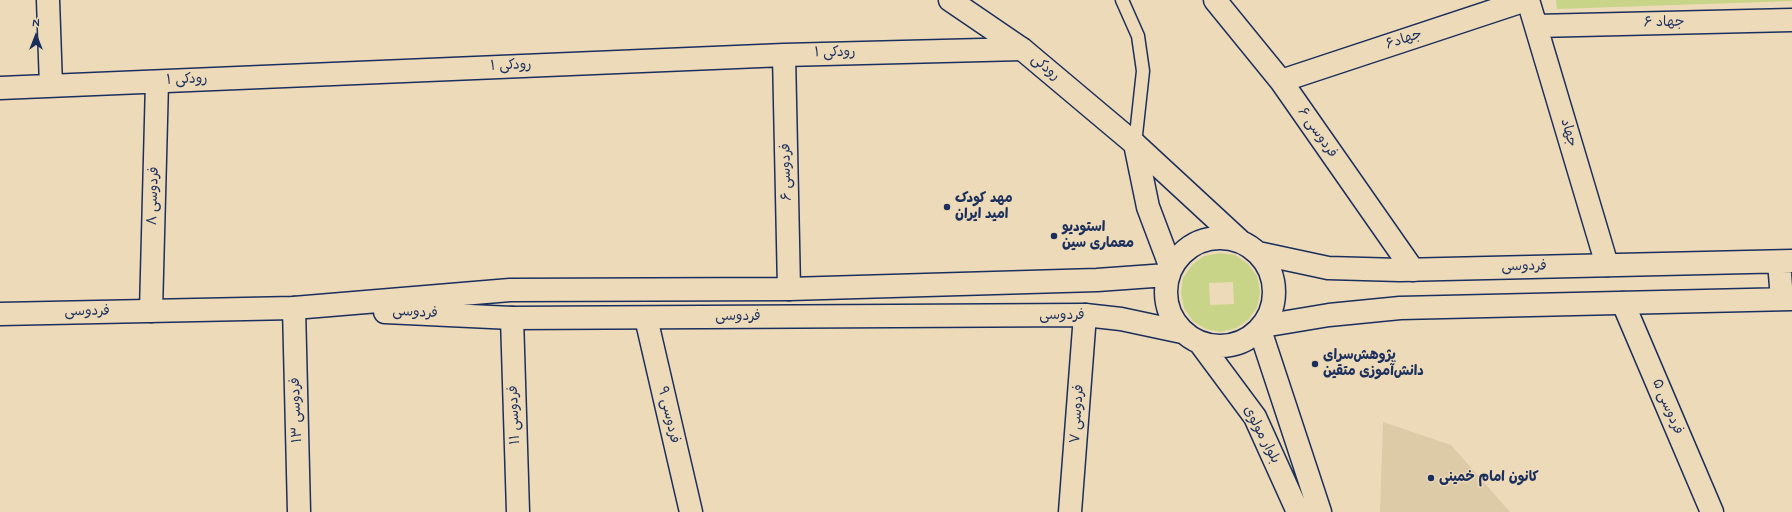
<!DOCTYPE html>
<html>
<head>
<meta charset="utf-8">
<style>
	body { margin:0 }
	#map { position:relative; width:1792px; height:512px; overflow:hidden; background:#eddab8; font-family:Mynerve,sans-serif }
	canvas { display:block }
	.north { position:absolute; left:16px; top:16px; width:40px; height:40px; -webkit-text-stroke:3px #eddab8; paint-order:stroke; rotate:0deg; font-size:11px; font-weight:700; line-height:16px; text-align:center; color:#1b2f5e }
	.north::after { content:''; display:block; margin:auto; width:14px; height:18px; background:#1b2f5e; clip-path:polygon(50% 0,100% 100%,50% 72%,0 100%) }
</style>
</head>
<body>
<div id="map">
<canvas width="1792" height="512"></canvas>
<div class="north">N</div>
</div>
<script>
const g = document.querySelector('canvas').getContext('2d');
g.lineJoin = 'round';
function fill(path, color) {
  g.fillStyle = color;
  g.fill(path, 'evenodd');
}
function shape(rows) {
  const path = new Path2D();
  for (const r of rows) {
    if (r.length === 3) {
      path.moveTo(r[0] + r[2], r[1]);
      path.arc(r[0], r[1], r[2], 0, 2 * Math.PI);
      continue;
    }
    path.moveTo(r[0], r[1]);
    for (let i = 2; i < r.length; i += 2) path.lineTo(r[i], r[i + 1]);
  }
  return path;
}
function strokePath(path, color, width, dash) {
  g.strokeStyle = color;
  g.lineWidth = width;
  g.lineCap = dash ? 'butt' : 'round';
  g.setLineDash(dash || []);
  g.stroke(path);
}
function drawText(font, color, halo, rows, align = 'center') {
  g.font = font + ' Mynerve,"Playpen Sans Arabic",sans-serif';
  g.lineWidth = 3;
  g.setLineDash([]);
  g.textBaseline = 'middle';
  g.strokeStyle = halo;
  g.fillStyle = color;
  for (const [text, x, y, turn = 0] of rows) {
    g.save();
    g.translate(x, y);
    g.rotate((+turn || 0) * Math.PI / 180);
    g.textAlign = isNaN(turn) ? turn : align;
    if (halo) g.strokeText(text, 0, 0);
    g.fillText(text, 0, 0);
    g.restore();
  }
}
const built = shape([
	[1383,422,1451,445,1510,512,1380,512]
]);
const green = shape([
	[1556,0,1792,0,1792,1,1557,9],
	[1220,253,1235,255,1248,264,1257,276,1260,292,1257,307,1249,319,1236,328,1221,332,1206,329,1193,321,1184,308,1181,293,1183,278,1192,265,1204,256],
	[1233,282,1234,304,1210,305,1209,283]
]);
const service = shape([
	[1122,0,1138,36,1143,71,1135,144]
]);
const minor = shape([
	[48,0,51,86],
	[1215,0,1281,81,1413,270],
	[1528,0,1607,265],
	[1536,26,1792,20],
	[784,55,789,289],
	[1281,81,1526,0],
	[0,88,784,55,1022,49],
	[1623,303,1712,512],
	[294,308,299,512],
	[151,311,157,82],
	[512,318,518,512],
	[646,318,691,512],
	[1070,512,1085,315]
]);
const secondary = shape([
	[950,0,1022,49,1135,144],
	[1220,292,54],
	[1258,253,1328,268,1400,270,1792,261],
	[1779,262,1782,299],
	[1171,268,1148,207,1135,144,1240,241],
	[385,312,512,318,1085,315,1121,319,1182,332],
	[0,314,294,308,510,290,789,289,1097,280,1167,275],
	[1263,326,1329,315,1400,308,1792,299],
	[1260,330,1320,512],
	[1200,343,1255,417,1298,512]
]);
const markers = [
	[947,207,4,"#1b2f5e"],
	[1054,236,4,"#1b2f5e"],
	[1315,364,4,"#1b2f5e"],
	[1431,478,4,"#1b2f5e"]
];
const streetNames = [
	["جهاد ۶",1664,23,-1],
	["جهاد۶",1404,40,-18],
	["رودکی ۱",835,53,-1],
	["رودکی ۱",511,66,-2],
	["رودکی",1045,68,40],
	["رودکی ۱",187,80,-2],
	["فردوسی ۶",1317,133,55],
	["جهاد",1568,133,74],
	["فردوسی ۶",787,172,-91],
	["فردوسی ۸",154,196,-88],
	["فردوسی",1524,267,-1],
	["فردوسی",87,312,-1],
	["فردوسی",415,313,3],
	["فردوسی",1062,316],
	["فردوسی",738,317],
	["فردوسی ۵",1667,407,67],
	["فردوسی ۱۳",297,410,-92],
	["فردوسی ۷",1078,414,-86],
	["فردوسی ۱۱",515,415,-92],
	["فردوسی ۹",668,415,77],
	["بلوار مولوی",1261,435,62]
];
const poiNames = [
	["مهد کودک",955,199],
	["امید ایران",955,215],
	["استودیو",1062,228],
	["معماری سین",1062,244],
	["پژوهش‌سرای",1323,356],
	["دانش‌آموزی متقین",1323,372],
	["کانون امام خمینی",1439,478]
];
fill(built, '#ddcaa7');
fill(green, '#c8d487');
strokePath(service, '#1b2f5e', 15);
strokePath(minor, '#1b2f5e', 25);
strokePath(secondary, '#1b2f5e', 25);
strokePath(service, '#eddab8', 12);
strokePath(minor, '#eddab8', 22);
strokePath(secondary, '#eddab8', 22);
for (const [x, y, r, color] of markers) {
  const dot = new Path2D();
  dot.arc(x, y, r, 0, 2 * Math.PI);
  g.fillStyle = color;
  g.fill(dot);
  strokePath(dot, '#eddab8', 1.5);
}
drawText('14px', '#1b2f5e', '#eddab8', streetNames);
drawText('bold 14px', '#1b2f5e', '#eddab8', poiNames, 'left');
</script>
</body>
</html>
